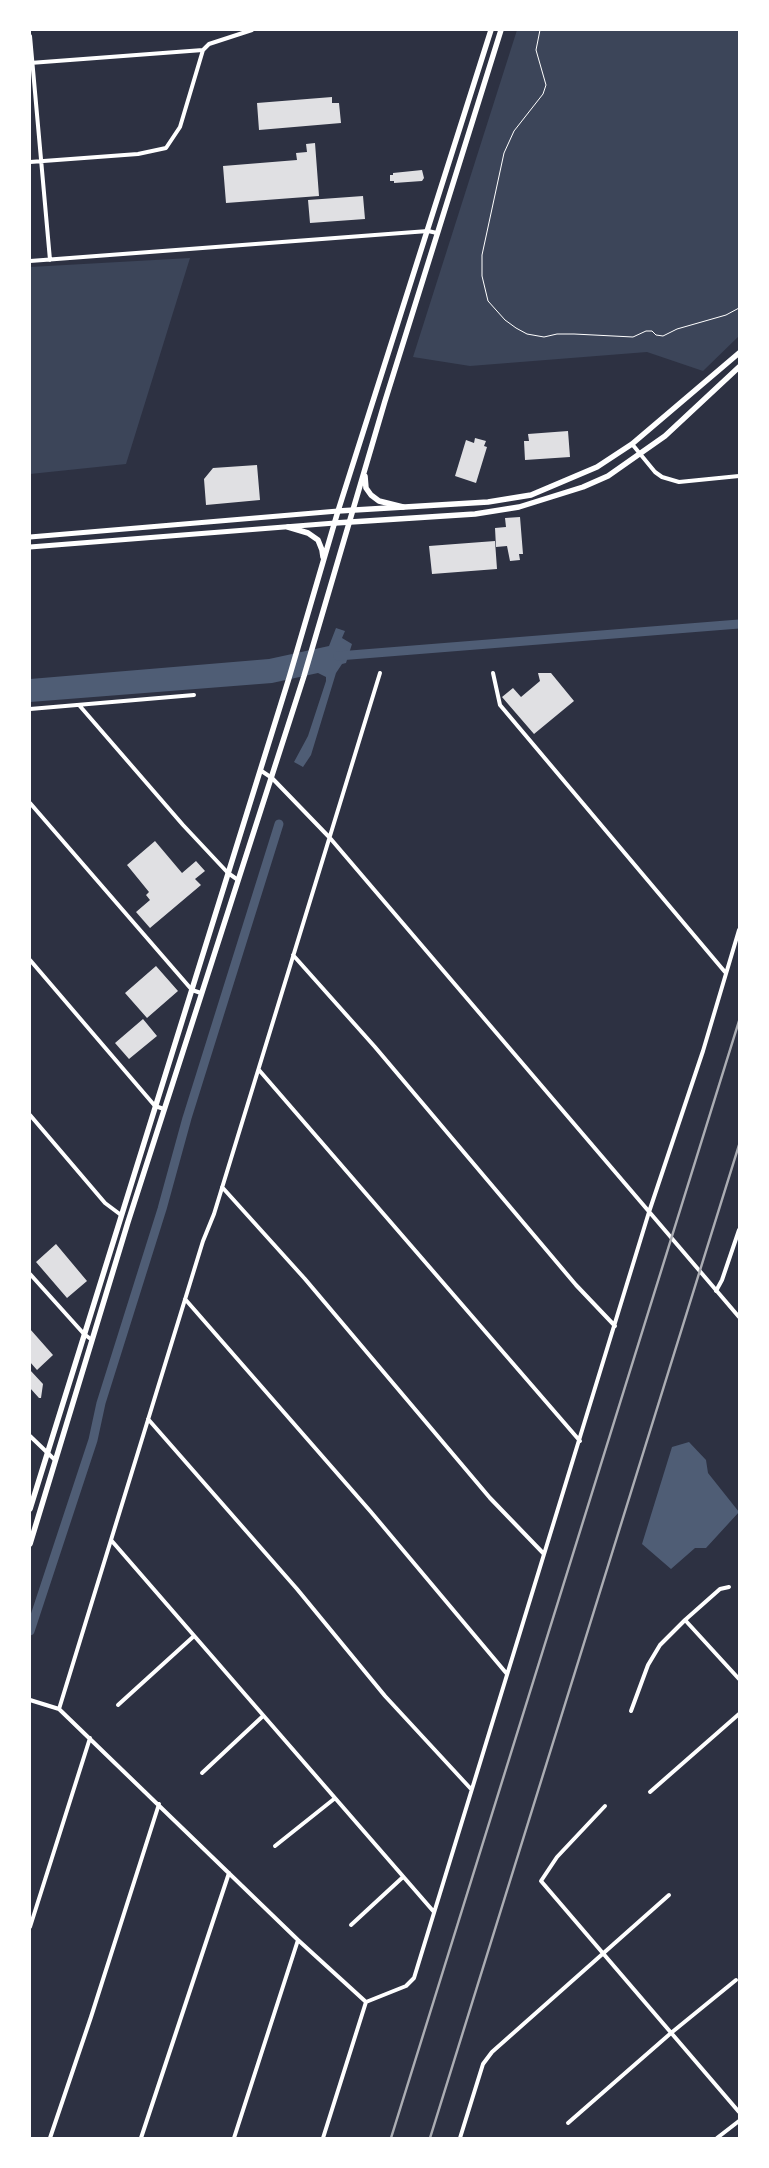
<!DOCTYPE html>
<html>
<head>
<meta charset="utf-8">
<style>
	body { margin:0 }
	#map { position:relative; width:769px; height:2168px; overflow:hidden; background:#2d3142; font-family:Montserrat,sans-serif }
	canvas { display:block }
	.frame { position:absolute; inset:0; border:31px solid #fff; pointer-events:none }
</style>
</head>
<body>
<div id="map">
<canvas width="769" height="2168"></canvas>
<div class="frame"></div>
</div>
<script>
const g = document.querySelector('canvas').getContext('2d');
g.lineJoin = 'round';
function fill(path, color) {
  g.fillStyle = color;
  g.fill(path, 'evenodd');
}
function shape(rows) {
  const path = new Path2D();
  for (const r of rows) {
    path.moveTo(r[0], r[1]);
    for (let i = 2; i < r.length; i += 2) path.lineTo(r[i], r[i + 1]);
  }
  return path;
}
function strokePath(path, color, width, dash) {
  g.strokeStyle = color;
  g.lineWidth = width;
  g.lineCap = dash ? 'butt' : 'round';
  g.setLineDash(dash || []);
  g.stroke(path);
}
const green = shape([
	[517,30,739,30,739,336,703,371,647,352,470,366,413,357],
	[190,258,126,464,30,474,30,267]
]);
const water = shape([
	[336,628,345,631,342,638,352,644,346,663,342,664,336,673,311,755,303,767,294,762,308,736,326,681,326,677,318,673,272,683,30,702,30,679,269,659,329,646],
	[689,1442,706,1460,708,1473,739,1512,706,1548,695,1548,671,1569,642,1544,672,1447]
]);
const canal = shape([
	[338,656,739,624],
	[30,1631,93,1440,101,1403,162,1209,187,1118,279,824]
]);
const building = shape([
	[332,97,332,103,339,103,341,123,259,130,257,103],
	[315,143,319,196,226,203,223,166,297,160,296,153,307,152,306,144],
	[422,170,424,178,422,181,394,183,394,181,390,181,390,175,393,175,393,173],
	[363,196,365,219,310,223,308,200],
	[568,431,570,457,525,460,524,441,529,441,528,434],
	[475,438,486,441,484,446,487,447,476,483,455,476,466,440,474,443],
	[257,465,260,500,206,505,204,479,213,468],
	[520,517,523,554,519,554,520,560,510,561,507,546,496,547,495,528,506,527,505,518],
	[495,541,497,569,432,574,429,546],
	[538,673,551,673,574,701,534,734,502,697,513,688,521,697,540,681],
	[155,841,182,873,196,861,205,871,195,879,201,885,150,928,136,912,150,900,146,895,149,892,127,865],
	[156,966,178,991,147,1018,125,993],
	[143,1019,157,1036,129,1059,115,1043],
	[56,1244,87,1281,67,1298,36,1262],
	[30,1329,53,1355,37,1370,30,1362],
	[30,1370,43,1384,41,1398,39,1398,30,1388]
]);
const path = shape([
	[540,30,536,50,546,85,543,94,514,131,504,153,482,255,482,276,488,301,505,320,516,328,527,334,544,337,557,334,574,334,633,337,646,331,652,331,656,335,663,336,677,329,726,315,739,308]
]);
const minor = shape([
	[30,36,50,260],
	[30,63,203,50,209,44,252,30],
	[30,162,138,154,166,148,180,127,203,50],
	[30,261,428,231,437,233],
	[632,444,655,472,662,477,679,482,739,476],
	[493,673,500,705,725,972],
	[79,705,183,825,228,873,238,880],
	[30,709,194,695],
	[260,770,272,778,330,838,739,1317],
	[30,803,192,990,201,993],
	[293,955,375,1047,576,1285,615,1326],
	[30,960,155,1106,164,1109],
	[259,1070,580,1441],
	[30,1115,105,1203,121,1215],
	[222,1187,305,1279,490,1498,544,1554],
	[30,1274,84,1334,92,1340],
	[716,1291,722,1280,739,1230],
	[185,1299,371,1512,507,1674],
	[148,1419,297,1589,385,1696,471,1789],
	[30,1436,55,1460],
	[111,1540,434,1912],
	[685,1620,739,1679],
	[30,1700,59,1709,298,1940,366,2002],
	[118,1705,194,1636],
	[59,1709,203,1241,214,1214,380,673],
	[631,1711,648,1665,660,1645,685,1620,720,1589,729,1587],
	[202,1773,263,1716],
	[650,1792,739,1714],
	[605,1806,557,1857,541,1881,739,2112],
	[275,1846,334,1799],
	[351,1925,403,1877],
	[30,1927,90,1738],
	[366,2002,406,1986,414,1978,649,1212,703,1051,739,930],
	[568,2123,671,2033,736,1980],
	[50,2138,91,2017,159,1804],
	[141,2138,229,1873],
	[234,2138,298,1940],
	[323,2138,366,2002],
	[460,2138,483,2064,492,2052,669,1895],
	[717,2138,739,2121]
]);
const secondary = shape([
	[30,537,338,511],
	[30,547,335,523]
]);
const primary = shape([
	[338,511,488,502,531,495,597,467,632,444,739,353],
	[335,523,475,514,519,507,583,487,608,476,665,436,739,367]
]);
const trunk = shape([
	[365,476,366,488,371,495,379,501,403,507],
	[288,527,308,533,318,540,322,550,323,557],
	[30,1509,289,678,338,511,491,30],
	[30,1544,128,1222,304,676,385,401,501,30]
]);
const rail = shape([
	[391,2138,739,1021],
	[430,2138,739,1145]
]);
fill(green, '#3c4559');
fill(water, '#4f5d75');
strokePath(canal, '#4f5d75', 9);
fill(building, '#e0e0e3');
strokePath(path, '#fff', 1);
strokePath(minor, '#fff', 4);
strokePath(secondary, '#fff', 5);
strokePath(primary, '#fff', 5.5);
strokePath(trunk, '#fff', 5.5);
strokePath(rail, '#abadb3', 2.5);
</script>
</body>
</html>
